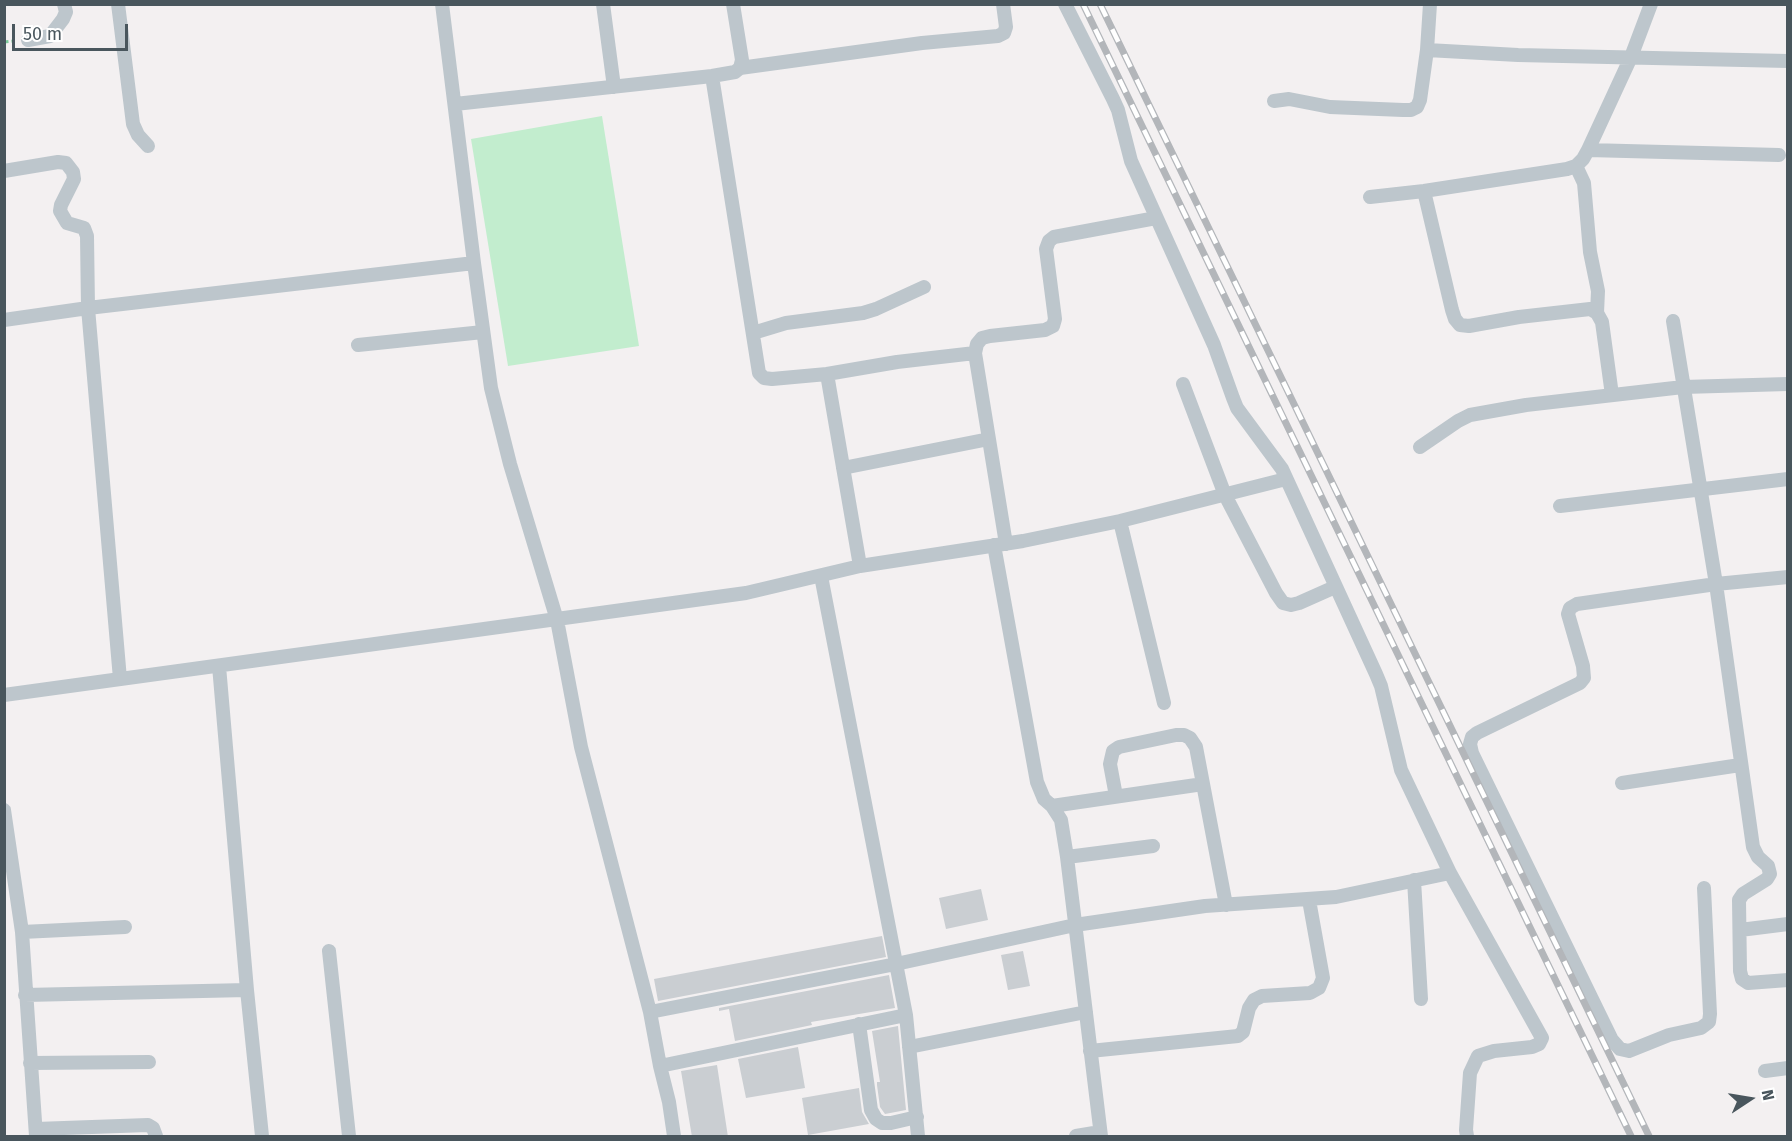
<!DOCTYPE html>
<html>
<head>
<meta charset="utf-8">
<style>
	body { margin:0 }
	#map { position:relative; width:1792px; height:1141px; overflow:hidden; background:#f3f0f1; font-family:"Fira Sans",sans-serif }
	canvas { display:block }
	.frame { position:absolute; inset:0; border:6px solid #49565d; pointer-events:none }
	.north { position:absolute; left:1720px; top:1069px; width:60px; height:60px; -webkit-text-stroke:4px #fff; paint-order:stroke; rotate:78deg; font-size:16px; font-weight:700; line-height:24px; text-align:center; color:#49565d }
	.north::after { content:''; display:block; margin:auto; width:21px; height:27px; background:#49565d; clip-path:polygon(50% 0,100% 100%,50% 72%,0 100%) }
	.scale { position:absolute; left:12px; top:24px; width:116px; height:27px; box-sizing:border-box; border:3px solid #49565d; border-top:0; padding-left:8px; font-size:18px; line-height:21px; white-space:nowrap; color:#49565d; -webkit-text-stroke:4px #fff; paint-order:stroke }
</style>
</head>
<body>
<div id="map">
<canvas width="1792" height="1141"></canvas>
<div class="frame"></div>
<div class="north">N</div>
<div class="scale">50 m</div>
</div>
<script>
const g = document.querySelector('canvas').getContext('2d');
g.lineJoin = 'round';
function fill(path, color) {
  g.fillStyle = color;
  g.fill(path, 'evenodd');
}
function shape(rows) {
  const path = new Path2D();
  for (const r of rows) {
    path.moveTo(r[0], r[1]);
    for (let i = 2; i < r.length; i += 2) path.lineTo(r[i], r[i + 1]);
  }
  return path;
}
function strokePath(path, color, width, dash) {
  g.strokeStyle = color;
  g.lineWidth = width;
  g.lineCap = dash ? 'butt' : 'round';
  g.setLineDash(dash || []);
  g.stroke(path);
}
const green = shape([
	[602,116,639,346,508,366,471,139]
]);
const building = shape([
	[981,889,988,920,946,929,939,898],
	[882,936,886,957,658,1001,654,979],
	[1023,951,1030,986,1008,990,1001,955],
	[889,975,895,1008,811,1022,812,1025,735,1041,729,1009,719,1011,719,1008],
	[898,1026,906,1110,885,1114,880,1107,877,1085,877,1082,880,1082,872,1031],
	[798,1047,805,1088,746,1098,738,1059],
	[717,1065,728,1137,692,1137,681,1071],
	[859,1088,862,1112,869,1124,808,1135,802,1098]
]);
const path = shape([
	[4,42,14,41]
]);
const street = shape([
	[118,4,133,124,138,135,148,146],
	[442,4,474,263,491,388,510,464,557,620,581,747,650,1012,660,1066,669,1102,674,1136],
	[603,4,614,87],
	[1065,4,1113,99,1118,110,1131,161,1214,345,1233,398,1237,408,1282,469,1376,674,1381,686,1401,770,1450,873,1542,1038,1539,1044,1532,1047,1494,1051,1478,1056,1470,1073,1466,1130,1467,1136],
	[28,40,50,36,63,19,66,12,64,4],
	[1427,50,1518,55,1788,61],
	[740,68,922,43,998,36,1004,33,1006,27,1003,4],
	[712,76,759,373,764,378,772,379,827,374,860,566],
	[1274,101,1289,99,1330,107,1403,110,1411,110,1417,107,1420,100,1427,50,1430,4],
	[455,104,712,76,735,72,740,68,742,60,733,4],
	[1588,150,1779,155],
	[1576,166,1584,183,1590,252,1598,291,1597,313],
	[4,171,58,162,66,163,73,172,74,179,61,205,60,211,67,223,84,228,87,236,88,308,120,679],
	[1424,191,1452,310,1455,319,1460,325,1469,326,1519,317,1590,309,1597,313,1602,322,1612,395],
	[1370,197,1424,191,1567,169,1576,166,1583,159,1588,150,1631,57,1651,4],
	[4,320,88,308,474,263],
	[1673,321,1716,584,1753,847,1758,857,1768,866,1770,874,1767,879,1743,894,1739,900,1740,971,1742,979,1748,983,1788,980],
	[753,333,786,323,863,313,876,309,924,287],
	[358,345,483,332],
	[827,374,897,362,975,353],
	[1183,384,1225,495,1276,593,1283,603,1291,605,1299,603,1335,587],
	[1420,447,1458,421,1470,415,1526,405,1683,387,1788,384],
	[843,468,989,439],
	[1560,506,1788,479],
	[1120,521,1164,703],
	[1006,544,975,353,977,344,982,338,990,336,1045,330,1053,326,1055,319,1046,249,1049,241,1054,237,1156,218],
	[994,545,1037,782,1044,799,1052,806,1061,820,1067,857,1101,1136],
	[821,576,906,1015,918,1136],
	[219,666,247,990,262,1136],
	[4,695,746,593,860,566,1023,541,1120,521,1286,479],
	[1622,783,1740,765],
	[1116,796,1110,764,1113,751,1119,747,1176,735,1184,735,1190,738,1196,747,1226,905],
	[1052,806,1203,784],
	[4,810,22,932,36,1136],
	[1067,857,1153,846],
	[1414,880,1421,999],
	[1704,888,1710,1014,1709,1022,1701,1028,1669,1035,1629,1051,1620,1049,1612,1040,1472,753,1470,744,1472,737,1477,733,1580,683,1584,678,1583,666,1568,614,1570,608,1577,604,1716,584,1788,577],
	[1740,930,1788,924],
	[22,932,125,927],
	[329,951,349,1136],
	[25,995,247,990],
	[650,1012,896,964,1075,925,1205,906,1336,897,1450,873],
	[859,1024,871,1110,876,1119,882,1123,891,1123,917,1117],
	[909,1047,1086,1012],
	[1090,1051,1238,1036,1243,1032,1249,1008,1254,1000,1262,996,1310,993,1319,988,1323,978,1309,900],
	[30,1063,149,1062],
	[660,1066,906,1015],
	[1765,1071,1788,1068],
	[36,1129,148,1125,153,1128,156,1136],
	[1076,1136,1100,1132]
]);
const rail = shape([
	[1083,4,1631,1136],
	[1100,4,1649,1136]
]);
fill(green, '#c2edce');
fill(building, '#caced2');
strokePath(path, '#7bca9a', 3, [4.5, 3]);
strokePath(street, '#bdc6cc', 14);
strokePath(rail, '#b3b6ba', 7);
strokePath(rail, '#fff', 4.5, [14]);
</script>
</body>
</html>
